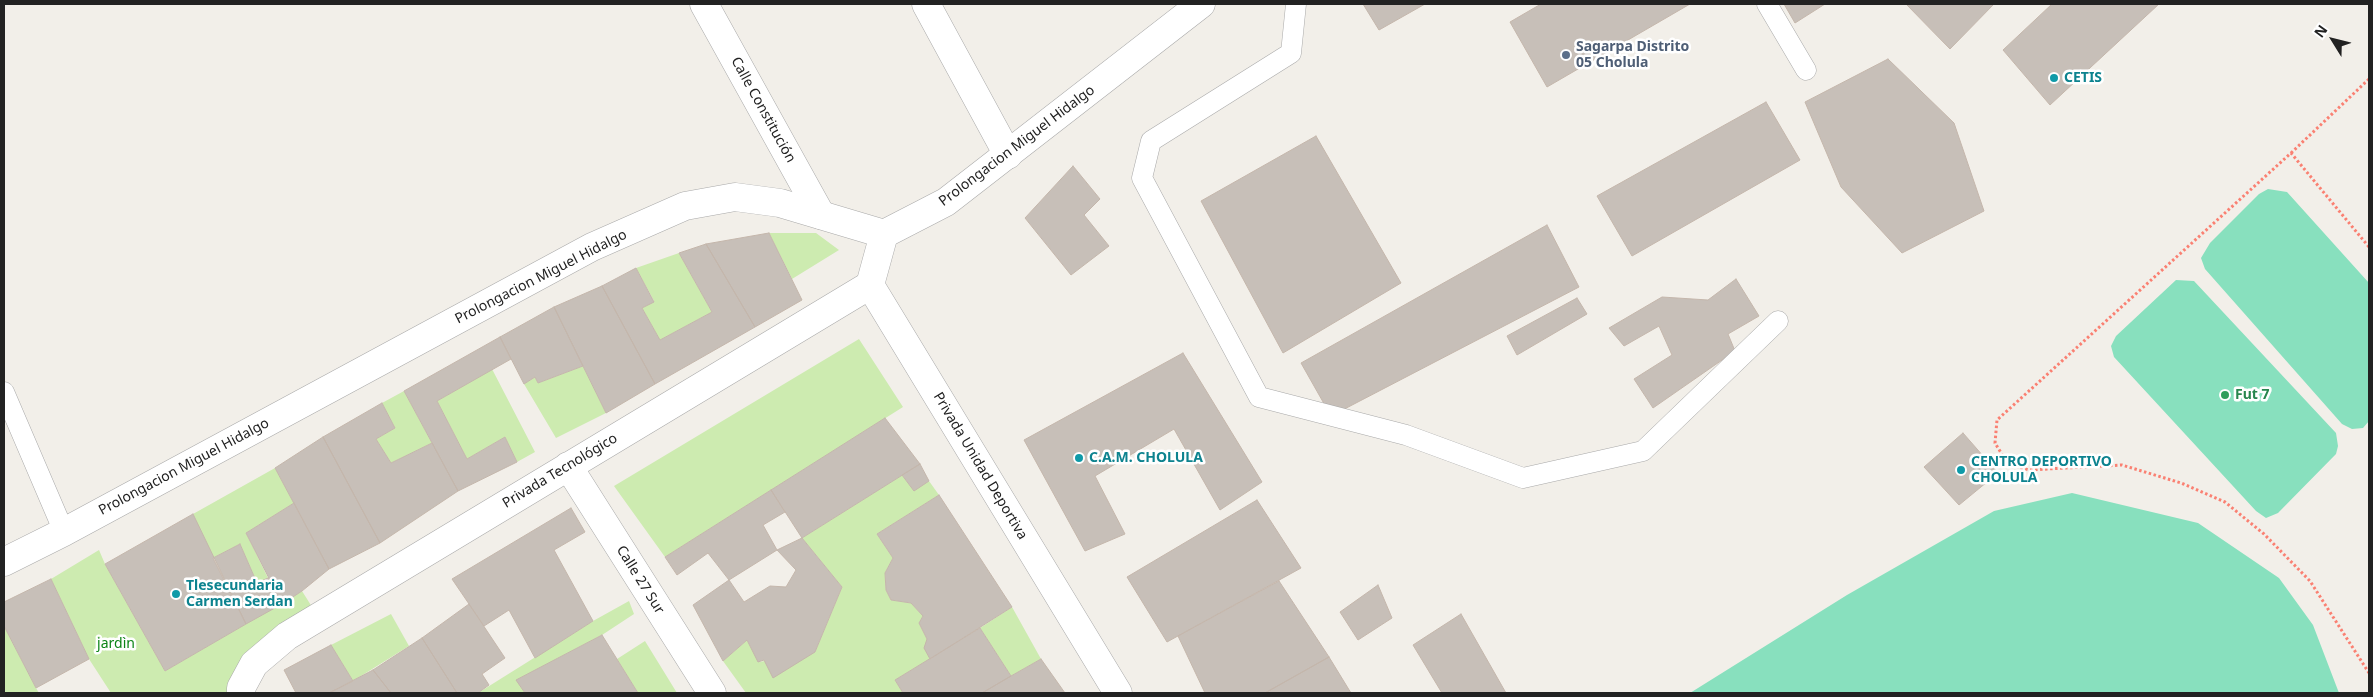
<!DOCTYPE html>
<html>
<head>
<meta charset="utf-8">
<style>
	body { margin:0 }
	#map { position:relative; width:2373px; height:697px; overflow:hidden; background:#f2efe9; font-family:"Noto Sans",sans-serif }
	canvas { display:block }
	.frame { position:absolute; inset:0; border:5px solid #222; pointer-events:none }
	.north { position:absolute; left:2308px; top:15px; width:50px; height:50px; -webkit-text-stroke:4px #fff; paint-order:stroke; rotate:306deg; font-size:14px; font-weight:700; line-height:20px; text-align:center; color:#222 }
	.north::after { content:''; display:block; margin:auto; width:18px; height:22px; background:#222; clip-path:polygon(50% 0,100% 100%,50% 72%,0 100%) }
</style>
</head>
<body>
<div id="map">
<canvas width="2373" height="697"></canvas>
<div class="frame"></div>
<div class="north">N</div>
</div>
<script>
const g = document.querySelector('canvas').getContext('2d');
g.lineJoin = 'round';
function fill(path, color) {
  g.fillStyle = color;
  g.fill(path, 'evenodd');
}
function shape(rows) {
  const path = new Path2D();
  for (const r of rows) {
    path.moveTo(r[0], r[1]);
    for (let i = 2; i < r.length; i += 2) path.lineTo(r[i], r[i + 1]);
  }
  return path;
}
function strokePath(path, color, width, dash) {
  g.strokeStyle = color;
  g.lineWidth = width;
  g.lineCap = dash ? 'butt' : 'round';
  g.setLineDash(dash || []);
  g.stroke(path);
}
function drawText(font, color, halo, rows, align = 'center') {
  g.font = font + ' "Noto Sans",sans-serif';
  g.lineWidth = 5;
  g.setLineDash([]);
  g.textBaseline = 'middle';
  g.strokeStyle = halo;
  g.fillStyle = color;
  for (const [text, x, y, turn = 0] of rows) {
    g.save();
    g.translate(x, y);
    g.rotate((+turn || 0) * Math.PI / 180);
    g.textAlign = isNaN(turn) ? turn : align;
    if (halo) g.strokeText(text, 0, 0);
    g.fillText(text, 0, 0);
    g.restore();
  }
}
const grass = shape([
	[769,233,816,233,839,250,792,279],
	[679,253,712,312,660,340,642,308,654,301,636,268],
	[859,339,903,407,665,557,614,486],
	[583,366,606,413,556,438,524,384,535,377,538,383],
	[492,369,535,452,517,462,505,437,467,459,437,401],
	[404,391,432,443,391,463,376,439,395,428,382,403],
	[275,468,294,503,246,533,268,578,257,583,240,544,213,558,193,514],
	[902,475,914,490,929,481,939,495,877,534,893,558,885,573,886,590,891,600,911,603,923,616,919,623,927,639,930,659,895,680,903,693,746,693,723,661,747,640,759,662,815,652,842,587,802,538],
	[99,550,105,564,165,671,302,591,319,618,241,693,111,693,89,659,51,579],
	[629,601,634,614,602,635,517,680,525,693,478,693,593,621],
	[1012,607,1041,659,1011,676,980,628],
	[391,614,409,646,353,681,331,645],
	[4,626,36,688,39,693,4,693],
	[645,641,677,693,638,693,617,659]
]);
const pitch = shape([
	[2268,189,2287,192,2369,283,2369,421,2363,428,2352,429,2342,424,2205,269,2201,258,2210,243,2259,194],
	[2176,280,2194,281,2336,433,2338,446,2336,454,2278,513,2266,518,2256,511,2114,357,2111,346,2116,336],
	[2072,493,2198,523,2279,578,2313,625,2339,693,1690,693,1847,595,1994,511]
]);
const building = shape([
	[1363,4,1425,4,1379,30,1363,4],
	[1541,4,1690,4,1547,87,1510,22,1541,4],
	[1784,4,1825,4,1795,23,1784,4],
	[1906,4,1994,4,1950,49,1906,4],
	[2052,4,2159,4,2050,105,2003,50,2052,4],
	[1888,59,1954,123,1984,211,1902,253,1841,187,1805,102,1888,59],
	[1766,102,1800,160,1632,256,1597,196,1766,102],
	[1316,136,1401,283,1283,353,1201,201,1316,136],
	[1073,166,1100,199,1084,215,1109,246,1071,275,1025,218,1073,166],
	[1547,225,1579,287,1331,416,1301,363,1547,225],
	[769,233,802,300,755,327,706,244,769,233],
	[706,244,755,327,655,384,602,286,636,268,654,302,642,308,660,340,712,312,679,253,706,244],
	[1736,279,1759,316,1728,334,1735,351,1653,408,1634,379,1672,355,1659,326,1624,346,1609,328,1662,297,1708,300,1736,279],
	[602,286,655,384,606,413,554,307,602,286],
	[1577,298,1587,314,1517,355,1507,336,1577,298],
	[554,307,583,366,538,383,535,377,524,384,500,337,554,307],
	[500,337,511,359,437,401,467,459,505,437,517,462,458,491,404,391,500,337],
	[1183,353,1262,482,1220,510,1174,429,1095,476,1125,534,1085,551,1024,440,1183,353],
	[382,403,395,428,376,439,391,463,432,443,458,491,380,543,323,437,382,403],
	[885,418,920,464,802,538,771,490,885,418],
	[1963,433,1998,473,1959,505,1924,467,1963,433],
	[323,437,380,543,329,569,275,468,323,437],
	[920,464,929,481,914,491,902,475,920,464],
	[771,490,785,512,763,525,777,550,729,580,708,553,677,575,665,557,771,490],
	[939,495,1012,607,930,659,924,648,927,639,919,623,923,616,911,603,891,600,886,590,885,573,893,558,877,534,939,495],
	[1257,500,1301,568,1167,642,1127,577,1257,500],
	[294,503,329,569,302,591,282,604,246,533,294,503],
	[571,508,585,532,554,550,593,621,535,658,509,610,484,626,452,579,571,508],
	[193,514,246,624,165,671,105,564,193,514],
	[802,538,842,587,815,652,773,678,764,660,758,662,747,640,723,661,693,605,729,580,744,602,770,586,786,587,796,570,777,550,802,538],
	[240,544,257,583,268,578,282,604,246,624,213,558,240,544],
	[51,579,89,659,36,688,4,626,4,602,51,579],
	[1279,581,1329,657,1265,693,1205,693,1178,636,1279,581],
	[1378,585,1392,618,1358,640,1340,612,1378,585],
	[469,604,505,658,482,674,489,685,478,693,457,693,422,638,469,604],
	[1461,614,1506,693,1442,693,1413,645,1461,614],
	[980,628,1011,676,982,693,903,693,895,680,980,628],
	[602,635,638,693,525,693,516,680,602,635],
	[422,638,457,693,391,693,373,670,422,638],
	[331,645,353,681,329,693,296,693,284,670,331,645],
	[1329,657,1351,693,1265,693,1329,657],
	[1041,659,1065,693,982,693,1011,676,1041,659],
	[373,670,391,693,329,693,373,670]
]);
const path = shape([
	[2291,153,2369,79],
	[2369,247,2291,153,1997,420,1995,443,2008,464,2029,470,2122,465,2181,483,2225,502,2264,534,2310,581,2369,673]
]);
const service = shape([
	[1296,4,1291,53,1151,141,1142,178,1259,397,1406,435,1523,478,1643,451,1778,321],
	[1767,4,1806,70],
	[4,392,64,532]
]);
const minor = shape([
	[704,4,821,215],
	[926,4,1008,155],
	[884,234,870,285,1118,693],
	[568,466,712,693],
	[241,693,241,688,254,664,287,636,870,285]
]);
const tertiary = shape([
	[4,562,64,532,592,247,685,206,735,197,780,203,884,234,946,202,1201,4]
]);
const markers = [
	[1566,55,5,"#5c6f8a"],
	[2054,78,5,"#0f9aa8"],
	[2225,395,5,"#2e9e5b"],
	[1079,458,5,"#0f9aa8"],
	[1961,470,5,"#0f9aa8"],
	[176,594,5,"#0f9aa8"]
];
const serviceNames = [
	["Sagarpa Distrito",1576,47],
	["05 Cholula",1576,63]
];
const cultureNames = [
	["CETIS",2064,78],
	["C.A.M. CHOLULA",1089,458],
	["CENTRO DEPORTIVO",1971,462],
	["CHOLULA",1971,478],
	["Tlesecundaria",186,586],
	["Carmen Serdan",186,602]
];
const streetNames = [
	["Calle Constitución",763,110,61],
	["Prolongacion Miguel Hidalgo",1017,146,-37],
	["Prolongacion Miguel Hidalgo",541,277,-27],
	["Privada Unidad Deportiva",980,466,59],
	["Prolongacion Miguel Hidalgo",184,467,-28],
	["Privada Tecnológico",560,471,-31],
	["Calle 27 Sur",640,580,58]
];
const leisureNames = [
	["Fut 7",2235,395]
];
const parkNames = [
	["jardìn",116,644]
];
fill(grass, '#cdebb0');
fill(pitch, '#88e0be');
fill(building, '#c7bfb8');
strokePath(building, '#c4b6ab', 1);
strokePath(service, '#a9a9a9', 21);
strokePath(minor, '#a9a9a9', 29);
strokePath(tertiary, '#a9a9a9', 29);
strokePath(path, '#fa8072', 3, [2.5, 2.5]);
strokePath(service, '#fff', 20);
strokePath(minor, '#fff', 28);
strokePath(tertiary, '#fff', 28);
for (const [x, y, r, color] of markers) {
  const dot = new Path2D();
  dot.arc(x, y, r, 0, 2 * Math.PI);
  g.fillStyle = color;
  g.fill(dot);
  strokePath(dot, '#fff', 2);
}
drawText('bold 14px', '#4e5e75', '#fff', serviceNames, 'left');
drawText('bold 14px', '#0d838f', '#fff', cultureNames, 'left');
drawText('14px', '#222', '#fff', streetNames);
drawText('bold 14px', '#27864d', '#fff', leisureNames, 'left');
drawText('14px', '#0c8416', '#fff', parkNames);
</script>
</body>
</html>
